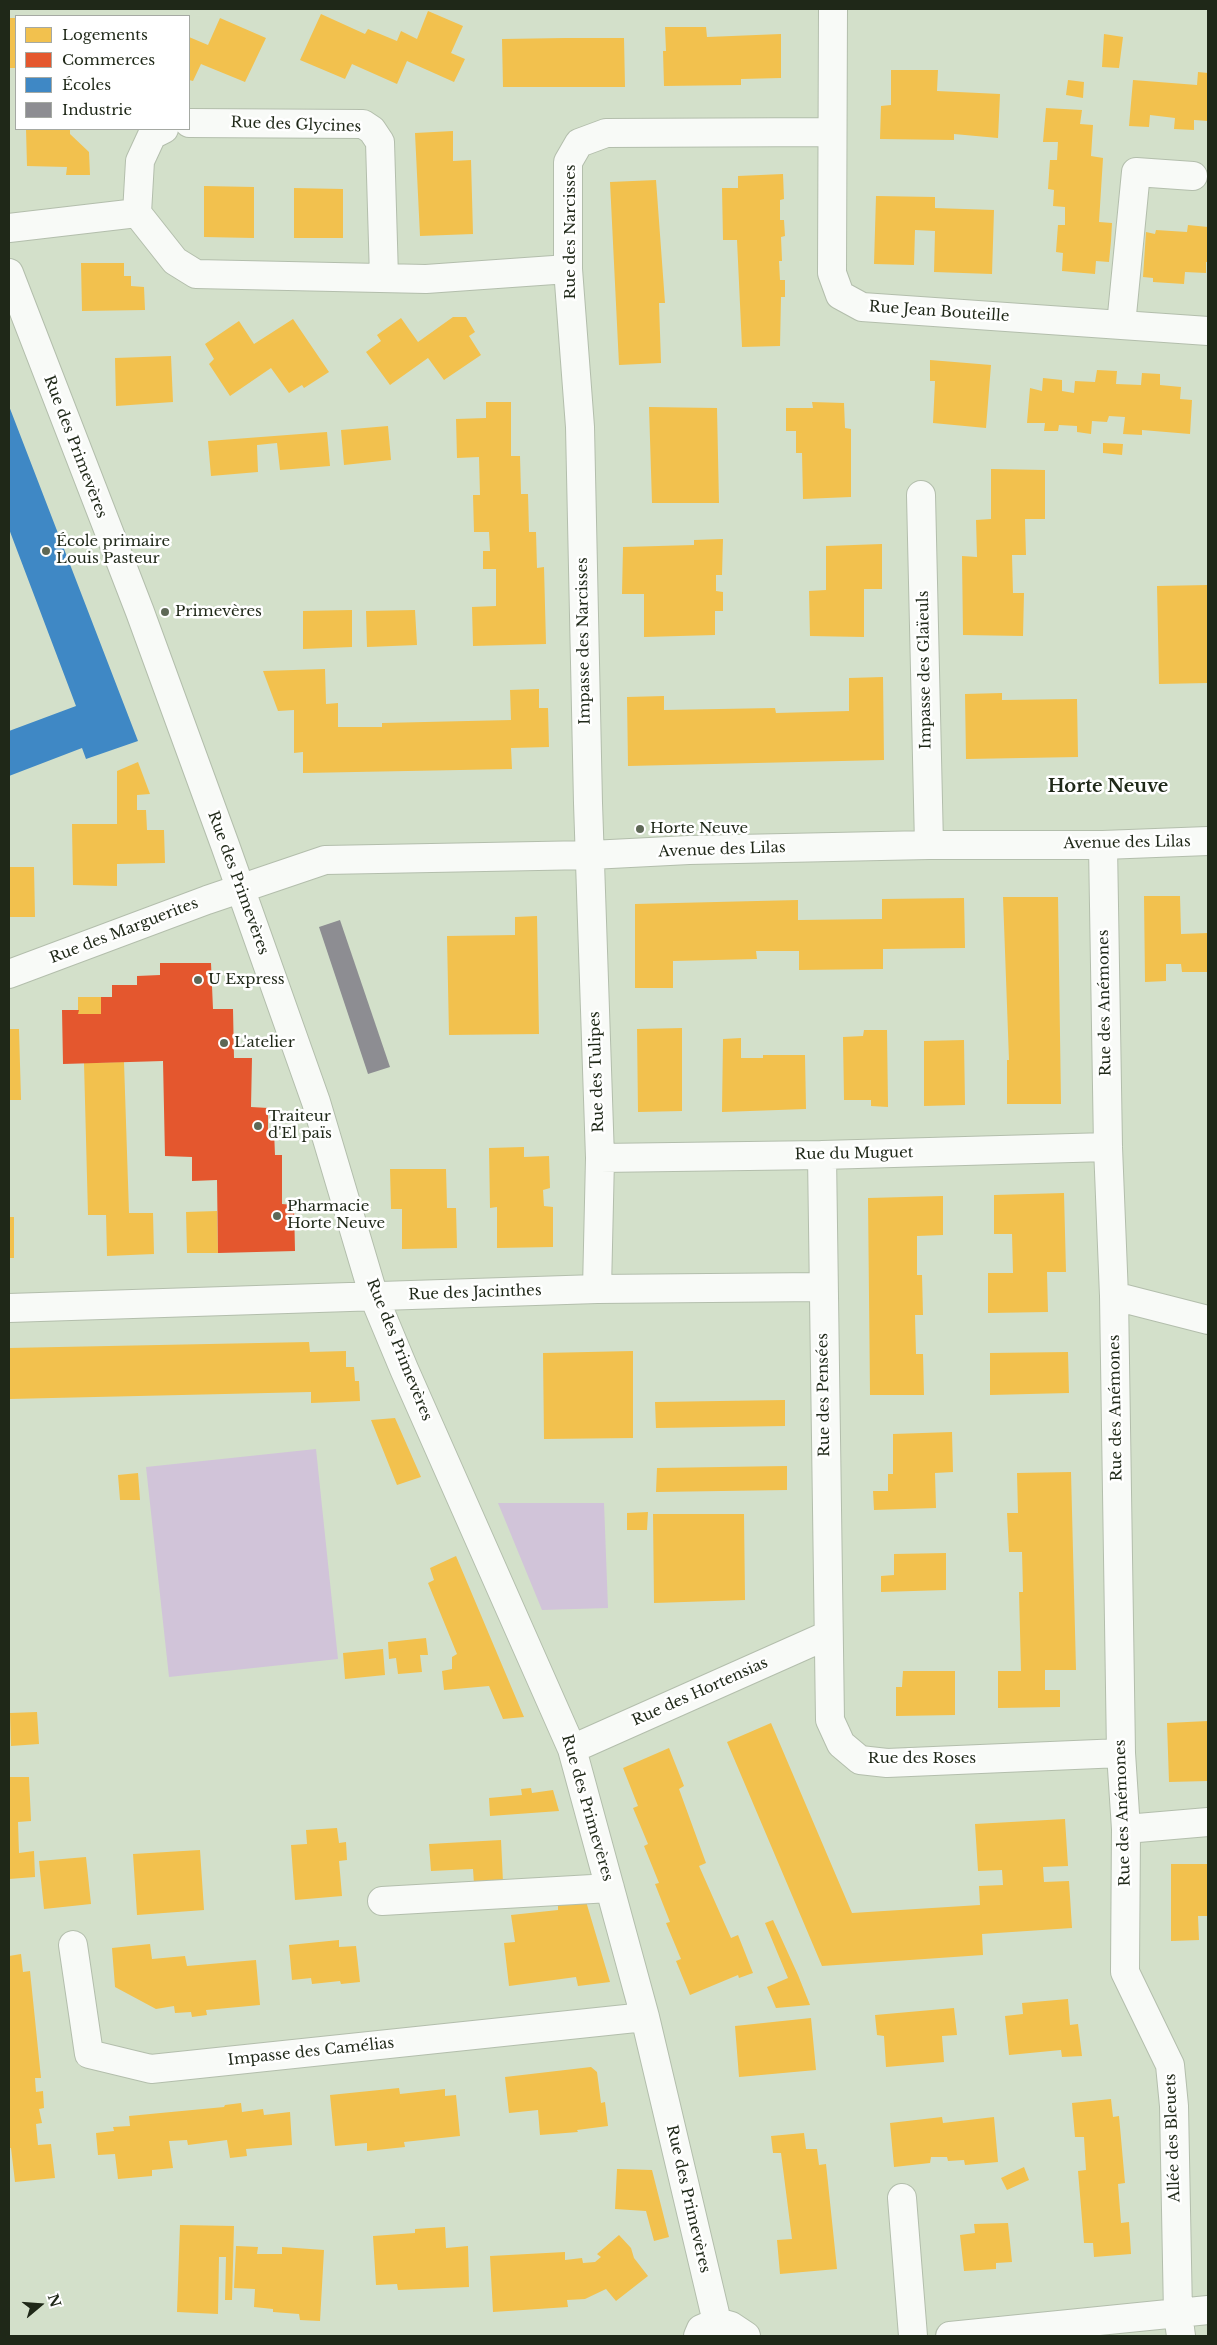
<!DOCTYPE html>
<html>
<head>
<meta charset="utf-8">
<style>
	body { margin:0 }
	#map { position:relative; width:1217px; height:2345px; overflow:hidden; background:#d3e0ca; font-family:"Libre Baskerville",serif }
	canvas { display:block }
	.frame { position:absolute; inset:0; border:10px solid #1f2818; pointer-events:none }
	.legend { position:absolute; left:15px; top:15px; width:175px; height:115px; box-sizing:border-box; background:#fff; border:1px solid #a5a9a3; margin:0; padding:6px 9px; list-style:none; font-size:15px; color:#1f2818 }
	.legend li { display:flex; align-items:center; gap:10px; height:25px }
	.legend b { width:25px; border:1px solid #a5a9a3 }
	.north { position:absolute; left:15px; top:2280px; width:50px; height:50px; -webkit-text-stroke:4px #fff; paint-order:stroke; rotate:72deg; font-size:14px; font-weight:700; line-height:20px; text-align:center; color:#1f2818 }
	.north::after { content:''; display:block; margin:auto; width:18px; height:22px; background:#1f2818; clip-path:polygon(50% 0,100% 100%,50% 72%,0 100%) }
</style>
</head>
<body>
<div id="map">
<canvas width="1217" height="2345"></canvas>
<div class="frame"></div>
<ul class="legend">
<li><b style="height:14px;background:#f2c14e"></b>Logements</li>
<li><b style="height:14px;background:#e4572e"></b>Commerces</li>
<li><b style="height:14px;background:#3f88c5"></b>Écoles</li>
<li><b style="height:14px;background:#8d8d92"></b>Industrie</li>
</ul>
<div class="north">N</div>
</div>
<script>
const g = document.querySelector('canvas').getContext('2d');
g.lineJoin = 'round';
function fill(path, color) {
  g.fillStyle = color;
  g.fill(path, 'evenodd');
}
function shape(rows) {
  const path = new Path2D();
  for (const r of rows) {
    path.moveTo(r[0], r[1]);
    for (let i = 2; i < r.length; i += 2) path.lineTo(r[i], r[i + 1]);
  }
  return path;
}
function strokePath(path, color, width, dash) {
  g.strokeStyle = color;
  g.lineWidth = width;
  g.lineCap = dash ? 'butt' : 'round';
  g.setLineDash(dash || []);
  g.stroke(path);
}
function drawText(font, color, halo, rows, align = 'center') {
  g.font = font + ' "Libre Baskerville",serif';
  g.lineWidth = 5;
  g.setLineDash([]);
  g.textBaseline = 'middle';
  g.strokeStyle = halo;
  g.fillStyle = color;
  for (const [text, x, y, turn = 0] of rows) {
    g.save();
    g.translate(x, y);
    g.rotate((+turn || 0) * Math.PI / 180);
    g.textAlign = isNaN(turn) ? turn : align;
    if (halo) g.strokeText(text, 0, 0);
    g.fillText(text, 0, 0);
    g.restore();
  }
}
const green = shape([
	[316,1449,338,1659,169,1677,146,1467],
	[498,1503,604,1503,608,1608,542,1610]
]);
const homes = shape([
	[428,11,463,26,451,53,465,59,454,82,407,61,397,84,352,64,345,79,300,60,321,14,365,34,368,29,397,41,401,31,417,39],
	[9,18,16,18,16,68,9,68],
	[220,18,266,38,245,82,201,64,193,81,189,80,189,37,208,45],
	[665,27,706,27,707,37,781,34,781,78,741,79,741,85,664,86,663,51,666,51],
	[1104,34,1123,37,1119,68,1102,67],
	[565,38,624,38,625,87,503,87,502,39],
	[891,70,938,70,937,91,1000,94,998,138,954,134,954,140,880,139,881,106,891,105],
	[1198,72,1208,73,1208,121,1194,120,1194,130,1174,129,1175,118,1150,115,1149,127,1129,126,1133,80,1197,85],
	[1068,80,1084,82,1083,98,1066,95],
	[1046,108,1082,110,1080,124,1093,125,1091,156,1103,158,1099,222,1112,223,1111,241,1109,262,1096,261,1095,274,1062,271,1063,253,1056,252,1058,225,1065,225,1065,207,1053,206,1054,190,1048,189,1050,160,1057,160,1058,142,1043,142],
	[26,129,70,129,70,134,89,152,90,175,66,175,67,167,27,166],
	[453,131,453,161,471,160,473,234,420,236,415,133],
	[783,174,784,199,780,200,780,220,784,220,785,236,781,237,782,261,779,261,780,280,785,280,785,297,781,297,780,346,742,347,737,240,723,240,722,188,738,188,738,176],
	[656,180,665,303,659,303,661,363,619,365,610,182],
	[204,186,254,187,254,238,204,237],
	[294,188,343,189,343,238,294,238],
	[876,196,935,197,935,208,994,210,992,274,934,272,935,231,915,230,914,265,874,264],
	[1188,225,1208,227,1208,262,1206,262,1206,273,1185,272,1184,284,1153,282,1153,278,1143,277,1146,232,1155,234,1156,230,1187,232],
	[81,263,124,263,124,276,131,276,131,286,144,287,145,310,82,311],
	[453,317,466,317,475,332,469,336,481,355,444,380,428,358,390,385,366,352,381,341,377,335,401,318,418,342],
	[293,319,329,372,304,388,302,385,289,393,271,368,230,396,209,364,214,359,205,344,239,321,254,344],
	[171,356,173,402,116,406,115,358],
	[930,360,991,365,986,428,933,423,935,381,930,381],
	[1097,370,1117,371,1116,384,1141,385,1142,373,1160,374,1160,385,1181,387,1180,399,1192,400,1190,434,1142,430,1142,435,1123,434,1125,417,1109,416,1107,422,1092,421,1091,434,1077,432,1077,426,1059,425,1058,431,1044,431,1045,423,1027,423,1030,388,1042,391,1043,378,1062,380,1062,391,1074,393,1075,381,1095,382],
	[486,402,511,402,511,456,520,456,521,494,528,494,529,532,536,532,537,568,544,567,546,644,473,646,472,607,496,606,496,569,483,569,483,551,490,551,489,532,474,532,473,495,480,495,479,457,457,458,456,419,486,418],
	[812,402,844,403,845,428,851,429,851,497,803,499,802,453,796,453,796,431,786,431,786,408,813,408],
	[649,407,717,408,719,503,652,503],
	[388,426,391,460,344,465,341,430],
	[327,432,330,466,280,470,277,443,257,445,258,472,211,476,208,441],
	[1103,443,1123,444,1122,455,1103,453],
	[991,469,1045,470,1045,519,1025,519,1026,555,1012,555,1013,593,1024,593,1023,636,963,635,962,556,977,557,976,520,991,519],
	[723,539,722,575,716,575,716,591,723,592,723,611,715,611,715,635,644,637,644,594,622,594,623,547,694,545,694,540],
	[882,544,882,589,864,589,864,637,810,636,809,591,826,590,826,546],
	[1208,585,1208,683,1159,684,1157,586],
	[352,610,352,647,303,649,303,611],
	[415,610,417,645,367,647,366,611],
	[325,669,326,704,338,703,338,727,382,727,382,723,511,720,510,690,539,689,539,708,548,708,549,747,511,748,512,769,303,773,303,752,294,753,294,710,278,711,263,671],
	[883,677,884,760,628,766,627,697,664,696,664,710,775,708,776,713,849,711,849,678],
	[1002,693,1002,700,1077,699,1078,757,966,759,965,694],
	[138,762,150,794,137,795,137,810,146,810,147,830,164,830,165,863,117,864,117,886,73,885,72,824,117,824,117,771],
	[9,867,34,867,35,917,9,917],
	[1144,896,1180,896,1181,934,1208,933,1208,972,1182,972,1181,964,1166,964,1166,981,1145,982],
	[1003,897,1058,897,1061,1104,1007,1104,1007,1060,1009,1060],
	[964,898,965,948,883,949,883,969,799,970,799,951,756,951,757,959,673,961,673,988,635,988,635,904,798,900,798,920,882,919,882,899],
	[537,916,539,1034,449,1035,447,936,515,935,515,917],
	[78,997,101,997,101,1014,78,1014],
	[682,1028,682,1111,638,1112,637,1029],
	[9,1029,19,1029,21,1100,9,1100],
	[864,1030,887,1030,888,1107,871,1106,871,1100,844,1100,843,1037,863,1036],
	[741,1038,741,1058,763,1058,763,1055,805,1055,806,1109,722,1112,723,1039],
	[964,1040,965,1105,924,1106,924,1041],
	[124,1062,129,1213,153,1213,154,1254,107,1256,106,1215,88,1215,84,1063],
	[524,1147,524,1157,549,1156,550,1188,543,1190,544,1206,553,1207,553,1247,497,1248,497,1207,490,1208,489,1148],
	[390,1169,446,1169,447,1208,456,1208,457,1248,402,1249,402,1209,391,1209],
	[1064,1193,1066,1272,1047,1272,1048,1312,988,1313,988,1273,1013,1273,1012,1234,994,1234,994,1195],
	[943,1196,943,1235,917,1236,917,1275,922,1275,923,1315,915,1315,916,1354,923,1354,924,1395,870,1395,868,1198],
	[217,1211,218,1253,187,1253,186,1212],
	[9,1217,14,1217,14,1258,9,1258],
	[309,1342,310,1352,346,1351,346,1367,354,1367,355,1381,359,1381,360,1401,311,1403,311,1392,9,1399,9,1348],
	[633,1351,633,1438,544,1439,543,1353],
	[1068,1352,1069,1393,990,1395,990,1353],
	[785,1400,785,1426,656,1428,655,1402],
	[395,1418,421,1477,397,1485,371,1420],
	[952,1432,953,1472,935,1473,936,1508,874,1510,873,1491,888,1491,888,1474,893,1474,893,1434],
	[787,1466,787,1490,656,1492,657,1468],
	[1071,1472,1076,1670,1045,1670,1045,1690,1060,1690,1060,1707,998,1708,998,1671,1021,1671,1019,1592,1023,1592,1022,1552,1009,1552,1007,1513,1018,1513,1017,1473],
	[138,1473,140,1500,120,1500,118,1475],
	[648,1512,647,1530,627,1530,627,1513],
	[653,1514,744,1514,745,1600,654,1603],
	[946,1553,946,1590,881,1592,881,1576,894,1575,894,1554],
	[456,1556,502,1665,524,1717,503,1719,489,1686,444,1690,442,1671,452,1669,452,1657,457,1654,428,1583,434,1580,430,1568],
	[426,1638,428,1655,420,1655,422,1672,398,1674,396,1658,389,1659,388,1642],
	[383,1649,385,1675,345,1679,343,1653],
	[903,1671,955,1671,955,1715,896,1716,896,1687,902,1687],
	[37,1712,39,1744,11,1746,10,1713],
	[1208,1721,1208,1781,1169,1782,1167,1723],
	[771,1723,852,1913,980,1905,979,1886,1003,1885,1002,1870,978,1871,975,1824,1065,1819,1068,1866,1043,1867,1044,1882,1069,1881,1072,1928,982,1934,983,1955,822,1966,727,1742],
	[669,1748,684,1786,679,1789,706,1863,699,1866,731,1938,738,1935,753,1973,739,1978,738,1975,690,1995,676,1961,681,1959,666,1923,670,1922,655,1884,659,1883,644,1846,648,1844,633,1808,638,1806,623,1768],
	[9,1777,29,1777,31,1821,18,1822,19,1853,34,1851,35,1877,9,1879],
	[531,1788,532,1793,553,1790,559,1811,490,1816,489,1798,522,1795,521,1789],
	[337,1828,339,1843,346,1842,347,1860,339,1861,342,1896,295,1900,291,1845,307,1844,306,1830],
	[501,1840,503,1882,474,1884,473,1869,431,1871,429,1844],
	[200,1850,204,1910,137,1915,133,1854],
	[86,1857,91,1904,44,1909,39,1861],
	[1171,1864,1208,1864,1208,1916,1198,1916,1199,1940,1171,1941],
	[585,1898,610,1982,578,1986,576,1977,509,1986,504,1943,515,1942,511,1915,558,1910,558,1900],
	[773,1920,798,1975,810,2005,776,2008,767,1987,788,1978,765,1923],
	[339,1940,339,1947,356,1946,360,1982,341,1984,340,1981,312,1984,311,1978,292,1980,289,1945],
	[150,1944,152,1959,185,1956,187,1966,256,1960,260,2005,206,2010,207,2015,192,2017,191,2012,175,2013,174,2006,156,2009,115,1987,112,1948],
	[21,1954,23,1972,30,1971,41,2078,35,2078,36,2092,43,2091,44,2108,39,2109,42,2123,36,2124,38,2145,51,2144,55,2178,15,2182,11,2148,9,2148,9,2052,10,2051,9,1956],
	[1068,1999,1070,2025,1078,2024,1082,2056,1062,2057,1061,2050,1009,2055,1005,2016,1023,2014,1022,2003],
	[954,2008,957,2035,942,2036,944,2062,886,2067,884,2036,877,2035,875,2015],
	[811,2018,816,2070,739,2077,735,2026],
	[591,2067,597,2072,601,2103,605,2102,608,2126,577,2130,578,2132,540,2135,538,2110,509,2113,505,2077],
	[399,2088,400,2094,445,2089,445,2096,456,2095,460,2136,404,2142,405,2147,367,2151,367,2143,335,2146,330,2095],
	[1111,2099,1113,2117,1119,2116,1125,2183,1118,2184,1121,2223,1129,2222,1131,2254,1094,2257,1093,2243,1084,2243,1078,2171,1086,2170,1085,2154,1084,2137,1075,2137,1072,2103],
	[241,2103,242,2112,263,2109,264,2115,290,2112,292,2145,246,2149,247,2156,230,2158,227,2140,188,2145,187,2140,169,2141,173,2168,152,2170,152,2176,118,2179,115,2154,98,2155,96,2133,114,2131,113,2127,130,2126,129,2116,224,2107,225,2105],
	[942,2117,943,2123,994,2117,998,2162,965,2165,964,2160,948,2161,947,2157,931,2157,930,2163,894,2167,890,2123],
	[804,2133,806,2149,817,2149,819,2165,826,2164,837,2269,780,2274,777,2240,792,2239,781,2153,773,2153,771,2136],
	[1024,2167,1029,2180,1007,2190,1001,2178],
	[617,2169,652,2170,669,2237,654,2241,646,2211,615,2209],
	[1008,2223,1012,2262,996,2263,996,2269,964,2271,960,2235,975,2233,974,2224],
	[180,2225,234,2226,232,2300,225,2300,226,2257,219,2257,218,2314,177,2312],
	[445,2227,446,2248,468,2246,469,2287,398,2290,397,2284,376,2285,373,2236,415,2233,415,2229],
	[619,2235,631,2248,634,2258,648,2276,616,2301,606,2289,585,2299,567,2300,568,2307,493,2312,490,2256,565,2252,565,2260,582,2258,583,2263,595,2262,601,2257,597,2254],
	[236,2246,258,2247,257,2254,282,2254,282,2247,324,2250,320,2321,300,2320,299,2314,273,2312,273,2309,254,2307,255,2289,234,2288]
]);
const shops = shape([
	[160,963,211,963,213,1009,233,1009,234,1058,252,1058,251,1107,268,1108,268,1130,274,1131,275,1155,282,1155,282,1204,294,1205,295,1251,218,1253,217,1180,192,1181,192,1157,165,1156,163,1061,63,1064,62,1010,79,1010,78,1014,101,1014,101,997,112,997,112,985,137,985,137,976,160,975]
]);
const schools = shape([
	[9,406,138,741,86,759,82,748,9,776,9,731,76,706,9,529]
]);
const industry = shape([
	[340,920,390,1067,368,1074,319,927]
]);
const minor = shape([
	[833,9,832,273,840,295,862,307,1208,331],
	[189,123,363,124,372,130,380,142,384,277],
	[137,213,140,161,152,135,164,129],
	[9,228,137,213,175,261,196,274,426,279,568,269],
	[9,273,140,612,225,845,316,1102,374,1297,404,1369,572,1749,645,2017,717,2322],
	[1121,325,1136,172,1193,176],
	[921,495,929,845],
	[1103,845,1108,1147,1114,1296,1121,1753,1126,1829,1125,1972,1170,2065,1174,2106,1178,2314,1181,2336],
	[9,974,207,900,325,860,591,855,689,850,929,845,1103,845,1208,841],
	[822,1155,830,1720,841,1744,860,1760,887,1763,1121,1753],
	[600,1158,822,1155,1108,1147],
	[597,1289,600,1158,588,803,580,427,568,269,568,162,579,143,606,133,832,132],
	[1114,1296,1208,1320],
	[9,1308,597,1289,822,1287],
	[572,1749,828,1635],
	[1126,1829,1208,1822],
	[382,1901,610,1888],
	[73,1945,89,2054,151,2069,645,2017],
	[902,2198,913,2336],
	[698,2336,701,2329,717,2322,731,2326,746,2336],
	[950,2336,1208,2310]
]);
const markers = [
	[46,551,5,"#5e6856"],
	[165,612,5,"#5e6856"],
	[640,829,5,"#5e6856"],
	[198,980,5,"#5e6856"],
	[224,1043,5,"#5e6856"],
	[258,1126,5,"#5e6856"],
	[277,1216,5,"#5e6856"]
];
const streetNames = [
	["Rue des Glycines",296,125,2],
	["Rue des Narcisses",571,232,-90],
	["Rue Jean Bouteille",939,312,4],
	["Rue des Primevères",75,447,69],
	["Impasse des Narcisses",584,641,-91],
	["Impasse des Glaïeuls",925,670,-91],
	["Avenue des Lilas",1127,843,-1],
	["Avenue des Lilas",722,850,-2],
	["Rue des Primevères",238,883,70],
	["Rue des Marguerites",124,931,-21],
	["Rue des Anémones",1105,1003,-91],
	["Rue des Tulipes",597,1072,-92],
	["Rue du Muguet",854,1154,-1],
	["Rue des Jacinthes",475,1293,-2],
	["Rue des Primevères",399,1350,68],
	["Rue des Pensées",824,1395,-91],
	["Rue des Anémones",1116,1408,-91],
	["Rue des Hortensias",700,1692,-24],
	["Rue des Roses",922,1759],
	["Rue des Primevères",587,1808,74],
	["Rue des Anémones",1123,1813,-92],
	["Impasse des Camélias",311,2052,-6],
	["Allée des Bleuets",1173,2138,-92],
	["Rue des Primevères",688,2199,77]
];
const poiNames = [
	["École primaire",56,542],
	["Louis Pasteur",56,559],
	["Primevères",175,612],
	["Horte Neuve",650,829],
	["U Express",208,980],
	["L'atelier",234,1043],
	["Traiteur",268,1117],
	["d'El païs",268,1134],
	["Pharmacie",287,1207],
	["Horte Neuve",287,1224]
];
const quarterNames = [
	["Horte Neuve",1108,787]
];
fill(green, '#d1c4d9');
fill(homes, '#f2c14e');
fill(shops, '#e4572e');
fill(schools, '#3f88c5');
fill(industry, '#8d8d92');
strokePath(minor, '#b3beac', 30);
strokePath(minor, '#f8faf7', 28);
for (const [x, y, r, color] of markers) {
  const dot = new Path2D();
  dot.arc(x, y, r, 0, 2 * Math.PI);
  g.fillStyle = color;
  g.fill(dot);
  strokePath(dot, '#fff', 2);
}
drawText('15px', '#1f2818', '#fff', streetNames);
drawText('15px', '#1f2818', '#fff', poiNames, 'left');
drawText('bold 18px', '#1f2818', '#fff', quarterNames);
</script>
</body>
</html>
